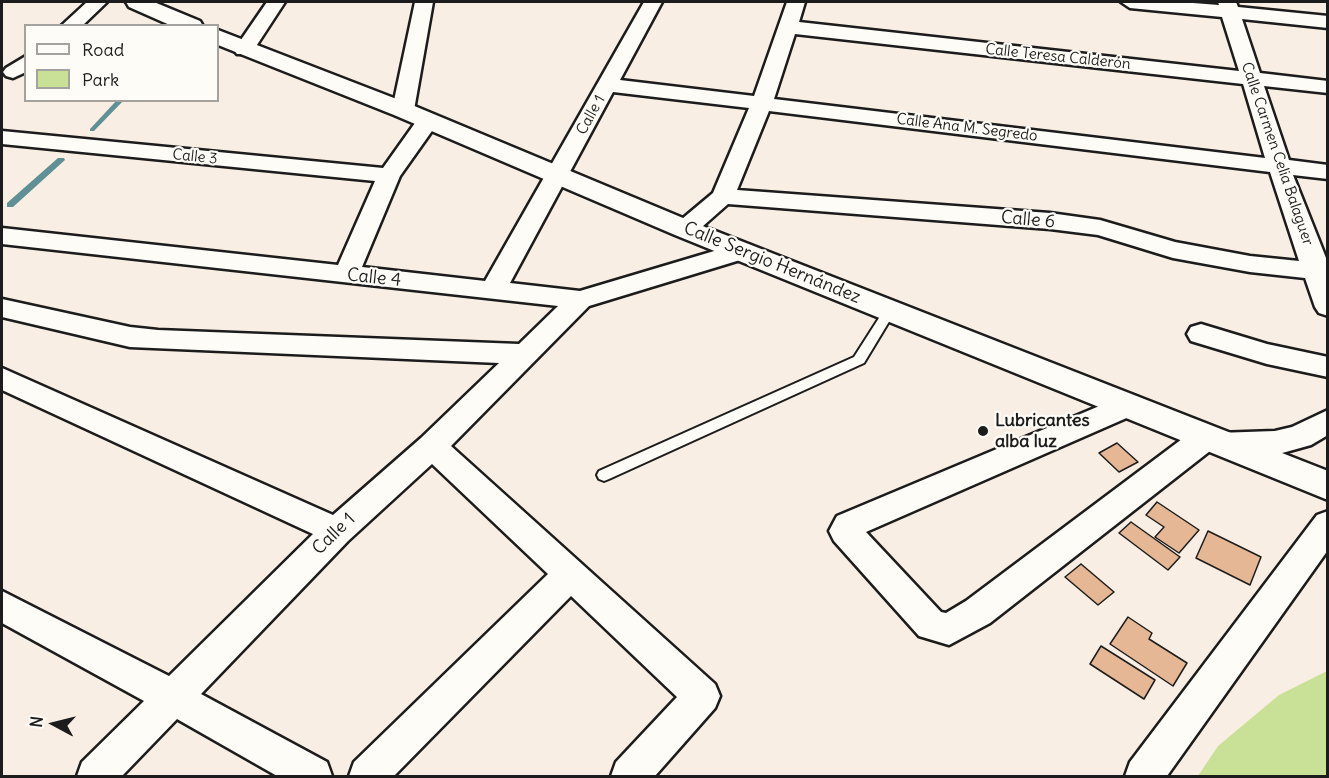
<!DOCTYPE html>
<html>
<head>
<meta charset="utf-8">
<style>
	body { margin:0 }
	#map { position:relative; width:1329px; height:778px; overflow:hidden; background:#f8eee3; font-family:Delius,sans-serif }
	canvas { display:block }
	.frame { position:absolute; inset:0; border:3px solid #1c1c1c; pointer-events:none }
	.legend { position:absolute; left:24px; top:24px; width:195px; height:78px; box-sizing:border-box; background:#fdfcf7; border:2px solid #a3a29f; margin:0; padding:8px 10px; list-style:none; font-size:18px; color:#1c1c1c }
	.legend li { display:flex; align-items:center; gap:12px; height:30px }
	.legend b { width:30px; border:2px solid #a3a29f }
	.north { position:absolute; left:24px; top:694px; width:60px; height:60px; -webkit-text-stroke:4px #fdfcf7; paint-order:stroke; rotate:277deg; font-size:16px; font-weight:700; line-height:24px; text-align:center; color:#1c1c1c }
	.north::after { content:''; display:block; margin:auto; width:21px; height:27px; background:#1c1c1c; clip-path:polygon(50% 0,100% 100%,50% 72%,0 100%) }
</style>
</head>
<body>
<div id="map">
<canvas width="1329" height="778"></canvas>
<div class="frame"></div>
<ul class="legend">
<li><b style="height:8px;background:#fdfcf7"></b>Road</li>
<li><b style="height:16px;background:#c9e197"></b>Park</li>
</ul>
<div class="north">N</div>
</div>
<script>
const g = document.querySelector('canvas').getContext('2d');
g.lineJoin = 'round';
function fill(path, color) {
  g.fillStyle = color;
  g.fill(path, 'evenodd');
}
function shape(rows) {
  const path = new Path2D();
  for (const r of rows) {
    path.moveTo(r[0], r[1]);
    for (let i = 2; i < r.length; i += 2) path.lineTo(r[i], r[i + 1]);
  }
  return path;
}
function strokePath(path, color, width, dash) {
  g.strokeStyle = color;
  g.lineWidth = width;
  g.lineCap = dash ? 'butt' : 'round';
  g.setLineDash(dash || []);
  g.stroke(path);
}
function drawText(font, color, halo, rows, align = 'center') {
  g.font = font + ' Delius,sans-serif';
  g.lineWidth = 4.5;
  g.setLineDash([]);
  g.textBaseline = 'middle';
  g.strokeStyle = halo;
  g.fillStyle = color;
  for (const [text, x, y, turn = 0] of rows) {
    g.save();
    g.translate(x, y);
    g.rotate((+turn || 0) * Math.PI / 180);
    g.textAlign = isNaN(turn) ? turn : align;
    if (halo) g.strokeText(text, 0, 0);
    g.fillText(text, 0, 0);
    g.restore();
  }
}
const green = shape([
	[1327,671,1327,776,1198,776,1218,746,1279,695]
]);
const stream = shape([
	[117,100,124,100,94,131,90,131,90,129,117,100],
	[58,158,64,158,65,160,13,207,7,207,7,203,58,158]
]);
const building = shape([
	[1117,443,1138,462,1119,472,1099,453,1117,443],
	[1157,502,1199,530,1179,553,1155,537,1164,527,1146,515,1157,502],
	[1131,522,1180,557,1168,570,1119,533,1131,522],
	[1208,531,1261,557,1250,585,1196,558,1208,531],
	[1081,564,1114,592,1098,605,1065,577,1081,564],
	[1128,617,1152,633,1149,639,1187,663,1173,686,1110,644,1128,617],
	[1101,646,1155,680,1144,699,1090,664,1101,646]
]);
const lane = shape([
	[890,306,896,310,864,363,609,479,604,481,599,479,597,475,599,471,854,357,886,307,890,306]
]);
const street = shape([
	[87,2,107,2,82,26,61,26,87,2],
	[267,2,285,2,251,54,237,54,234,50,267,2],
	[415,2,433,2,414,110,411,115,403,116,395,115,392,110,415,2],
	[644,2,662,2,620,80,754,96,787,2,805,2,799,22,1239,71,1222,17,1130,8,1121,2,1180,2,1219,5,1218,2,1236,2,1238,7,1328,16,1328,28,1242,19,1260,73,1328,81,1328,93,1264,86,1289,160,1328,165,1328,179,1293,175,1328,263,1328,316,1319,313,1315,307,1305,278,1250,272,1173,258,1098,235,1050,229,728,204,694,234,685,237,676,234,673,229,676,224,713,193,749,108,613,92,510,283,580,291,741,243,750,245,753,251,750,257,589,306,451,446,715,684,720,696,715,708,655,776,611,776,616,762,677,697,571,596,394,776,349,776,354,762,548,574,432,464,348,541,201,694,327,762,332,776,277,776,177,719,122,776,77,776,82,762,144,701,2,623,2,591,169,676,313,534,2,390,2,368,333,515,421,438,499,363,130,347,2,317,2,299,130,327,158,330,519,344,558,306,2,244,2,228,338,265,375,181,2,144,2,131,383,168,420,116,436,116,439,121,400,176,362,267,485,281,644,2],
	[795,34,1243,84,1265,158,774,99,795,34],
	[769,111,1270,172,1299,261,1250,256,1175,242,1100,220,1050,213,737,190,769,111],
	[26,56,26,72,13,78,6,76,3,72,6,68,26,56],
	[1201,324,1267,344,1328,357,1328,377,1267,364,1191,341,1187,334,1191,327,1201,324],
	[1128,394,1138,397,1142,405,1138,413,866,532,941,612,946,613,966,601,1194,430,1205,426,1216,430,1217,433,1275,431,1292,427,1328,410,1328,435,1311,445,1275,455,1221,456,1210,451,990,623,949,645,919,636,834,541,829,531,837,516,1128,394],
	[1328,511,1328,550,1167,776,1125,776,1130,762,1317,515,1328,511]
]);
const secondary = shape([
	[126,2,154,2,200,21,203,26,172,26,129,7,126,2],
	[218,30,412,105,695,223,1328,471,1328,500,675,235,394,115,218,45,218,30]
]);
const markers = [
	[983,431,6,"#1c1c1c"]
];
const farStreetnames = [
	["Calle Teresa Calderón",1058,57,6],
	["Calle 1",591,115,-61],
	["Calle Ana M. Segredo",967,128,7],
	["Calle Carmen Celia Balaguer",1277,154,71],
	["Calle 3",195,157,6]
];
const streetNames = [
	["Calle 6",1028,220,5],
	["Calle Sergio Hernández",772,263,22],
	["Calle 4",374,278,6],
	["Calle 1",334,534,-44]
];
const poiNames = [
	["Lubricantes",995,421],
	["alba luz",995,442]
];
fill(green, '#c9e197');
fill(stream, '#5f9095');
fill(building, '#e5b795');
strokePath(building, '#1c1c1c', 1.5);
strokePath(lane, '#1c1c1c', 4);
strokePath(street, '#1c1c1c', 5);
strokePath(secondary, '#1c1c1c', 5);
fill(lane, '#fdfcf7');
fill(street, '#fdfcf7');
fill(secondary, '#fdfcf7');
for (const [x, y, r, color] of markers) {
  const dot = new Path2D();
  dot.arc(x, y, r, 0, 2 * Math.PI);
  g.fillStyle = color;
  g.fill(dot);
  strokePath(dot, '#fdfcf7', 2);
}
drawText('15px', '#1c1c1c', '#fdfcf7', farStreetnames);
drawText('18px', '#1c1c1c', '#fdfcf7', streetNames);
drawText('bold 18px', '#1c1c1c', '#fdfcf7', poiNames, 'left');
</script>
</body>
</html>
